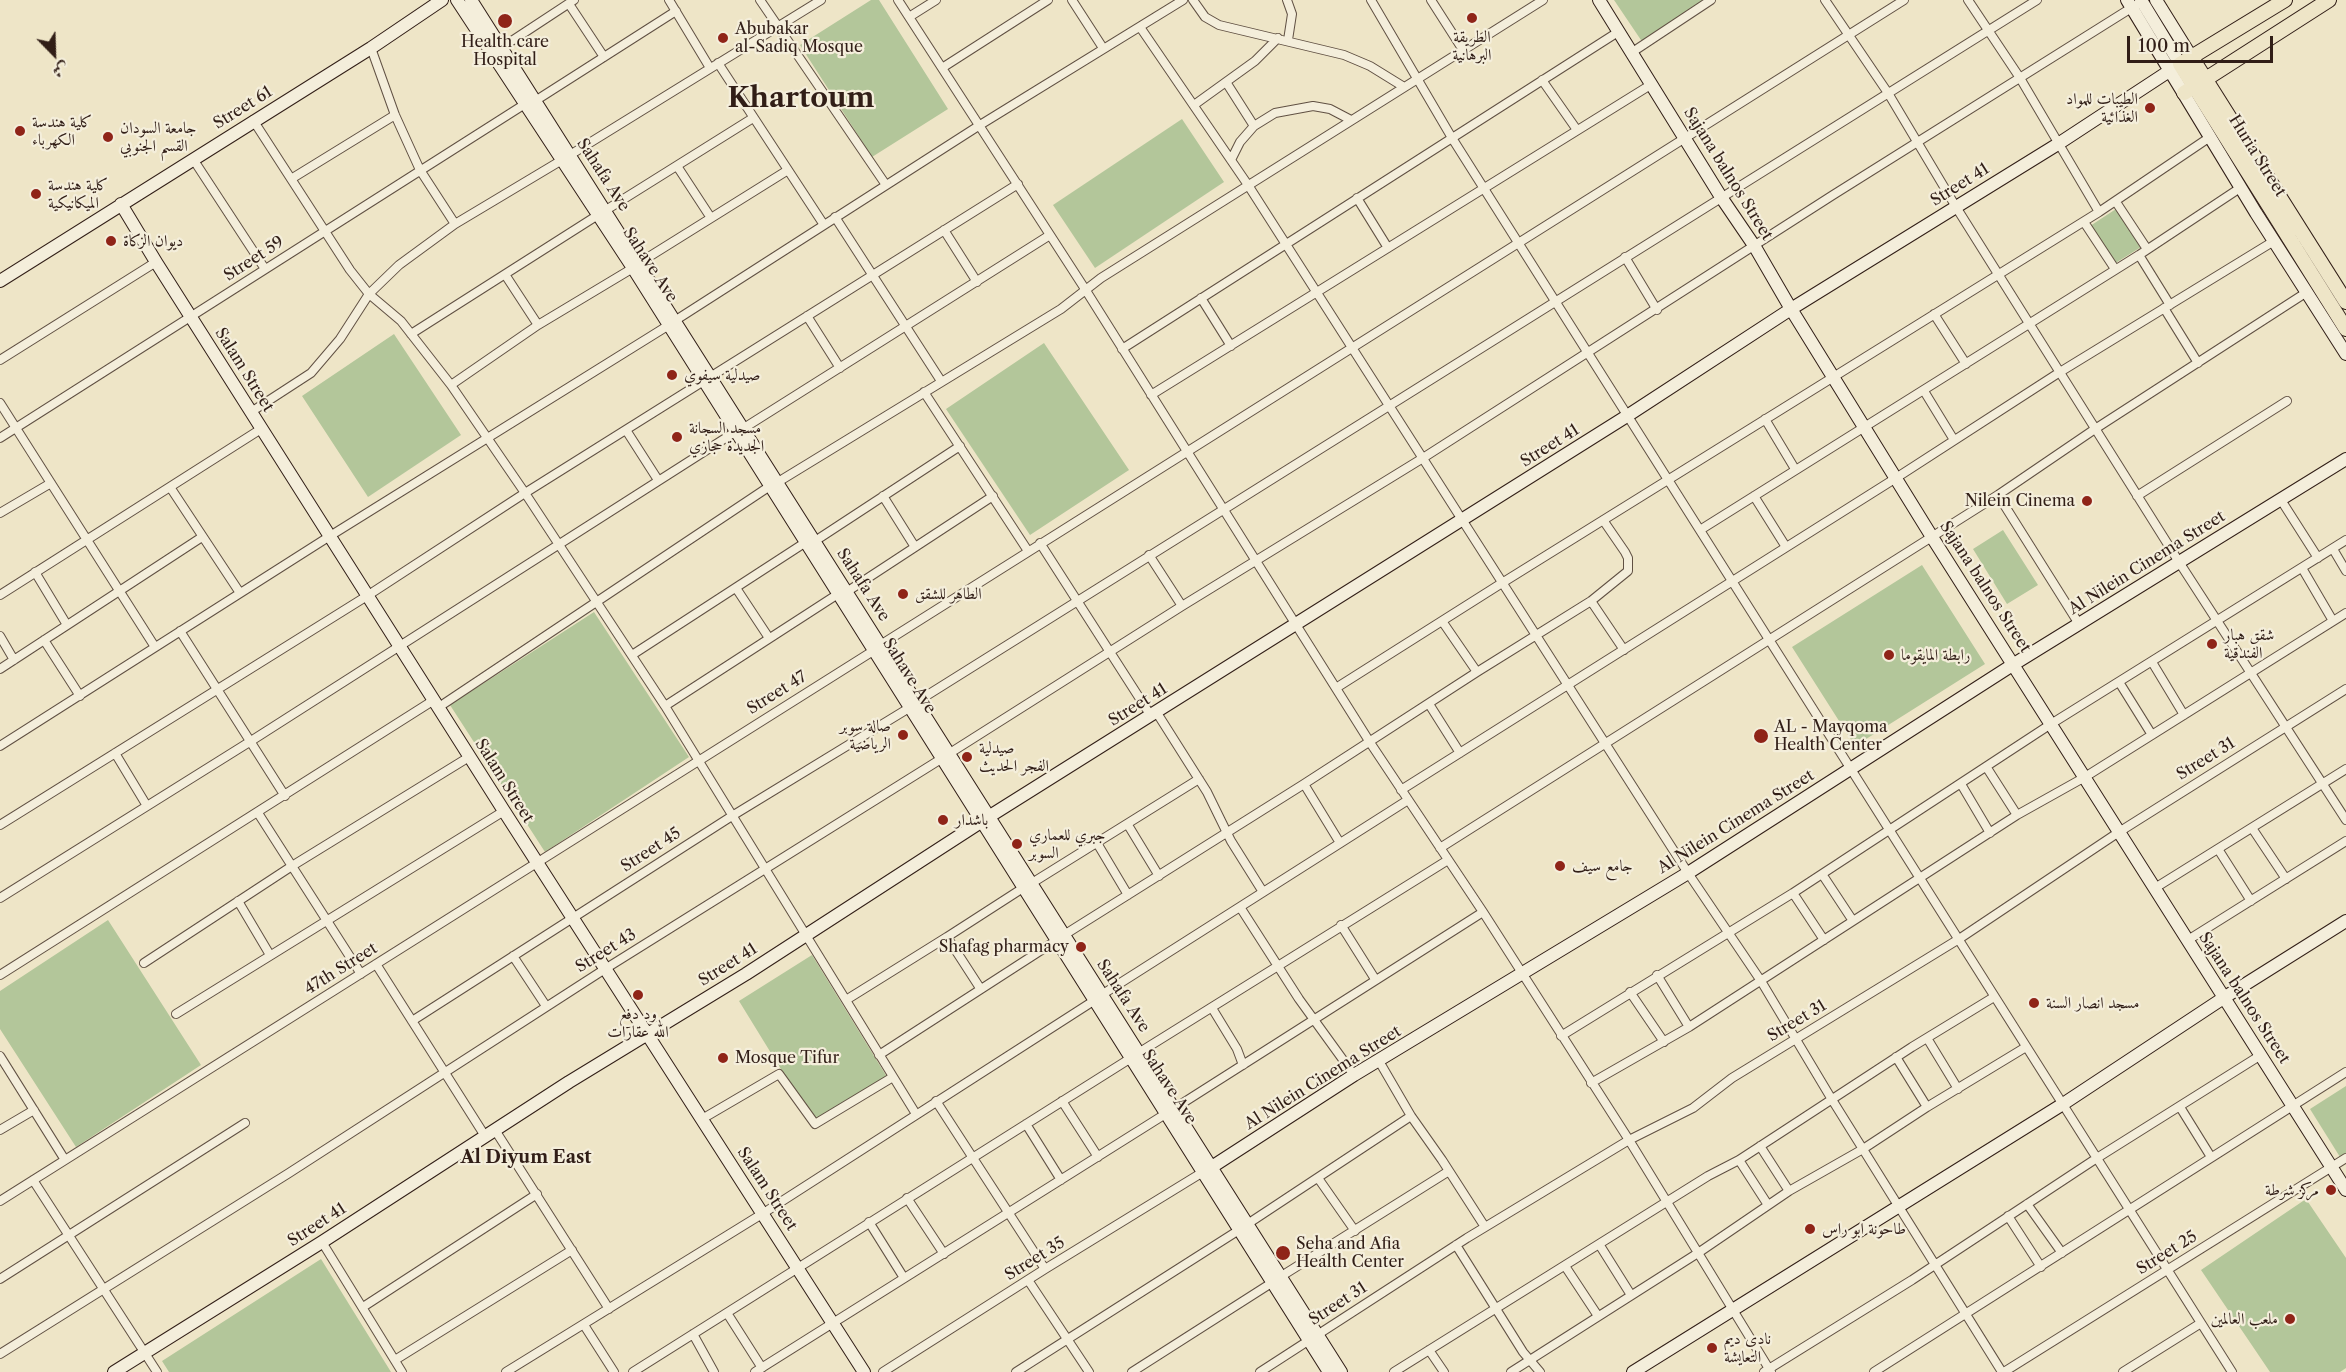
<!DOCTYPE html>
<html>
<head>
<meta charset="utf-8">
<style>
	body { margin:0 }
	#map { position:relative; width:2346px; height:1372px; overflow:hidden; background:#eee5c7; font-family:"Libre Caslon Text",Amiri,serif }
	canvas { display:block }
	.north { position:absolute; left:24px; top:24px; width:60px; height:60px; -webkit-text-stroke:4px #f4eedb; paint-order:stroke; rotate:157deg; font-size:16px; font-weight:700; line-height:24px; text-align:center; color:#311e17 }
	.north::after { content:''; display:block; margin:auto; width:21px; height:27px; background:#311e17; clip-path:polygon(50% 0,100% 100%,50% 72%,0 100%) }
	.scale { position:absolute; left:2127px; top:36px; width:146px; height:27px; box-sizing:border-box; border:3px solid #311e17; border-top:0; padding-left:8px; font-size:18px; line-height:21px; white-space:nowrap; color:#311e17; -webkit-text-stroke:4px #f4eedb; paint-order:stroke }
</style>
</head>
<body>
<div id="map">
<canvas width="2346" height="1372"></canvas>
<div class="north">ش</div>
<div class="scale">100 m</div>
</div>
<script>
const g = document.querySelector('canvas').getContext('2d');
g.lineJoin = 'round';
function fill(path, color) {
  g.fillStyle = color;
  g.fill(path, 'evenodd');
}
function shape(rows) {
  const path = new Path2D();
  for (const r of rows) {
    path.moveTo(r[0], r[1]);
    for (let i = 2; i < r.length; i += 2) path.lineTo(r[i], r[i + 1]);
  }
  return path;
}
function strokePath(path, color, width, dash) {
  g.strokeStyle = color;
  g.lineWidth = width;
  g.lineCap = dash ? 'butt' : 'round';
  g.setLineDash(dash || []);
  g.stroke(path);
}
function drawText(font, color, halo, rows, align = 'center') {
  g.font = font + ' "Libre Caslon Text",Amiri,serif';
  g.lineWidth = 4.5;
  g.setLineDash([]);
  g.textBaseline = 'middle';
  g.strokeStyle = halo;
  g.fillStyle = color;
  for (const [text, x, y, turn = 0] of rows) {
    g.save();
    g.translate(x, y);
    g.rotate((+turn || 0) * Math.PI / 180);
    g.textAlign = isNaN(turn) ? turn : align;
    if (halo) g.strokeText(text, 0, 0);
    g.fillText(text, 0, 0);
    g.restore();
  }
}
const green = shape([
	[871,0,879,0,948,109,872,157,800,45],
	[1614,0,1707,0,1643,43],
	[1182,119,1224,182,1095,268,1053,205],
	[2116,209,2141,247,2114,264,2090,226],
	[394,334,461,435,368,497,302,396],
	[1044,343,1129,470,1030,535,946,409],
	[2003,530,2038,585,2007,604,1973,549],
	[1922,565,1985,664,1855,746,1792,647],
	[594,612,689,757,545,852,450,705],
	[108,920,201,1065,76,1147,0,1029,0,991],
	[812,955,887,1077,814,1123,739,1001],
	[2346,1086,2346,1153,2340,1157,2310,1109],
	[2306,1199,2346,1258,2346,1368,2340,1372,2270,1372,2201,1270],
	[321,1259,391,1372,169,1372,162,1361]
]);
const street = shape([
	[669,0,710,68],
	[760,0,886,185],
	[898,0,1085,289,1371,744,1483,912,1629,1140,1771,1372],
	[1072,0,1103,48],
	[1193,0,1205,17,1219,25,1344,55,1370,66,1404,87],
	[1287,0,1292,14,1288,40],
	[1371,0,1452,138,2232,1372],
	[1431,0,1463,50],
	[1825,0,1888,93,1956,207,2179,562,2346,820],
	[1968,0,2020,78,2099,212],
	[569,4,604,57],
	[909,17,936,0],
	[1140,27,1248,185,1688,873,1761,981,1831,1098,2002,1372],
	[371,48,395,115,420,170,455,224],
	[501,48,574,0],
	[1631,53,1711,0],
	[718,63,824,225],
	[942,68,1048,0],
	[1542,80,1577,130],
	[1226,82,1254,126],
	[535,101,676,11],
	[1194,105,1255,61,1278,38],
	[253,120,350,270,369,294,401,321,451,385,525,493,665,706,916,1114],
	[570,155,821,0],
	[193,159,265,269],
	[1231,160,1240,142,1254,126,1275,113,1313,106,1330,109,1351,120],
	[677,166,711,218],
	[291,179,395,115],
	[1357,198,1388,248],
	[2116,202,2147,249],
	[606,210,753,118],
	[835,217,941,381],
	[2084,222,2115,269],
	[944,230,977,282],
	[2139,255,2170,305],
	[1625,257,1657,310],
	[639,263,788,170],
	[506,276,538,325],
	[1201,298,1231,346],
	[2164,308,2198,363],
	[1934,314,1966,364],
	[807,316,840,368],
	[676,320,980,125,1183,0],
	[411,334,598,215],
	[1122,349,1618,32],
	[0,360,156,262],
	[451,385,538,325,633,268],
	[1924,391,1954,440],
	[924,392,1028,551],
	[1151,395,1652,84],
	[0,403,155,647],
	[251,412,311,373,340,339,369,294,399,265,455,224,562,160],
	[1765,419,1795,469],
	[744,428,1050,235],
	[626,430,658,480],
	[0,438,525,104],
	[778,482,1061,309,1101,278,1543,0],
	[170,487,240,593],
	[1998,495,2079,624],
	[883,496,915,547],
	[1754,496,1786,547],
	[2137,496,2287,401],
	[2281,500,2318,558],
	[0,513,51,483],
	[1700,530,2139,255,2240,188],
	[815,541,960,446],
	[1040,543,1151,716],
	[2333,549,2346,571],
	[1149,555,1182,606],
	[2302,568,2333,621],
	[35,572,67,625],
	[736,588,769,638],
	[848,591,993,496],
	[0,595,261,429],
	[1591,601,1624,650],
	[1442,621,1477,672],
	[180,631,285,796],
	[0,636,14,660],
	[44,640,80,696],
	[882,644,1904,0],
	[632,655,806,542],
	[2152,662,2184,715],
	[0,669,202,537],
	[2119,682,2152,735],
	[1336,688,1502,583,2099,212,2210,137],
	[918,701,2037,0],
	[1429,704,1460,753],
	[665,706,838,594],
	[439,707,770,486],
	[1157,713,1207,792,1231,841,1263,892],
	[0,746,330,536,669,325],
	[115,753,147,806],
	[950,753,1182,606,1423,458,1833,195,2136,5],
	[1987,768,2017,815],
	[1304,784,1340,843],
	[1961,784,1990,833],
	[1401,790,1896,478,2060,372,2274,241],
	[258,813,361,974],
	[0,825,367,596,525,493,1018,184],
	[1128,825,1159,876],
	[2252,828,2286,879],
	[1097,843,1128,895],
	[1440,848,1998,495,2095,429,2307,292],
	[2218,849,2251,901],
	[1822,874,1853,921],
	[1032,883,1199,779],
	[2155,888,2346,769],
	[1793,893,1824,940],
	[0,898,251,741,735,432],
	[238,901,270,955],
	[1240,907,1299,999,1354,1075],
	[1341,925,1375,979],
	[1064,935,1304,784,1477,672,1591,601,1628,571,1628,558,1625,552,1603,520],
	[2188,940,2346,841],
	[513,956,546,1006],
	[144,963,292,866,469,757],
	[376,964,485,1136],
	[0,975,434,700],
	[1657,975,1689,1027],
	[980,988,947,937,1023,888],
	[1630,992,1664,1042],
	[1103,994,1408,800],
	[846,1000,947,937],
	[1212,1008,1237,1049,1243,1065],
	[176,1014,504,811],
	[412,1021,732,816,909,708],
	[1561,1036,1793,893,2051,724,2346,540],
	[1927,1038,1958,1089],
	[1140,1052,1448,860],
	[879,1055,1057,940],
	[0,1056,65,1160],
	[1896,1057,1927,1107],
	[1379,1061,1411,1116,1442,1160,1485,1227],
	[1591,1083,1689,1027,2017,815,2085,777,2346,613],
	[936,1101,1045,1269],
	[1062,1101,1098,1157],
	[2180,1107,2211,1157],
	[1175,1108,1483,912],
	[702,1119,779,1074,815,1124,893,1077],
	[1026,1124,1061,1180],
	[0,1130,34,1110],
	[495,1130,609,1309],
	[1760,1146,1789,1191],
	[1739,1160,1768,1205],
	[1318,1178,1355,1231],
	[33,1180,157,1372],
	[907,1198,944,1254],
	[0,1201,873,651],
	[2027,1204,2062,1253],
	[2008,1216,2041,1267],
	[869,1222,904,1278],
	[1246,1225,1411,1116],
	[322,1242,402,1372],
	[1599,1244,1631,1295],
	[1456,1245,1523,1352,1540,1372],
	[1565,1266,1598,1316],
	[1280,1277,1449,1171],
	[0,1279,245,1123],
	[1028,1280,1089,1372],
	[363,1307,537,1194],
	[727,1313,762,1368],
	[584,1325,614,1372],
	[693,1334,714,1372],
	[1429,1350,1444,1372],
	[0,1354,289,1173,605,969,941,759],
	[395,1360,572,1250],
	[506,1372,762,1214,1095,1000],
	[633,1372,1131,1058],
	[755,1372,1167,1113],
	[883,1372,1045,1269,1203,1172],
	[1016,1372,1239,1230],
	[1132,1372,1273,1282],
	[1260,1372,1467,1238,1629,1140,1693,1108,1732,1078,1959,939,2119,832,2346,689],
	[1394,1372,1708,1176,1739,1160,1912,1047,1994,997],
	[1511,1372,1698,1253,1789,1191,1863,1149,1927,1107,2026,1047],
	[1764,1372,1912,1280,2097,1158,2261,1055],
	[1874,1372,2346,1072],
	[2004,1372,2346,1158],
	[2123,1372,2201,1323]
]);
const secondary = shape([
	[457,0,633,268,1329,1372],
	[471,0,1341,1372],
	[1599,0,1721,197,1755,247,1791,309,1932,537,2346,1190],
	[2127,0,2256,213,2346,354],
	[2156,0,2192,58],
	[121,204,156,262,504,811,864,1372],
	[0,281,371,48,442,0],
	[1204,1172,1354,1075,1688,873,2014,664,2346,459],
	[114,1372,322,1242,569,1082,746,974,990,816,1627,416,1791,309,2058,144,2180,64,2141,0],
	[1633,1372,2063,1104,2225,997,2346,921]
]);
const primary = shape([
	[2285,0,2180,64,2346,329],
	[2192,58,2346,302],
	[2184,93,2329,0]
]);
const markers = [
	[1472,18,6,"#8f2418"],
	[505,21,8,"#8f2418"],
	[723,38,6,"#8f2418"],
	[2150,108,6,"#8f2418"],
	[20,131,6,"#8f2418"],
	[108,137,6,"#8f2418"],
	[36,194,6,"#8f2418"],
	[111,241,6,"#8f2418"],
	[672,375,6,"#8f2418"],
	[677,437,6,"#8f2418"],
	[2087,501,6,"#8f2418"],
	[903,594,6,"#8f2418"],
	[2212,644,6,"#8f2418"],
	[1889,655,6,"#8f2418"],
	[903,735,6,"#8f2418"],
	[1761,736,8,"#8f2418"],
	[967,757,6,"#8f2418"],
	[943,820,6,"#8f2418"],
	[1017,844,6,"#8f2418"],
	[1560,866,6,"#8f2418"],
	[1081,947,6,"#8f2418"],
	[638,995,6,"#8f2418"],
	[2034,1003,6,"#8f2418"],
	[723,1058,6,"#8f2418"],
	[2331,1190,6,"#8f2418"],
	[1810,1229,6,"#8f2418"],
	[1283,1253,8,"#8f2418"],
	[2290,1319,6,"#8f2418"],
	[1712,1348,6,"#8f2418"]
];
const poiNames = [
	["Abubakar",735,29],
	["al-Sadiq Mosque",735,47],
	["الطريقة",1472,37,"center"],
	["البرهانية",1472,55,"center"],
	["Health care",505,42,"center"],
	["Hospital",505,60,"center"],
	["الطيبات للمواد",2138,99,"right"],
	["الغذائية",2138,117,"right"],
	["كلية هندسة",32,122],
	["الكهرباء",32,140],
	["جامعة السودان",120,128],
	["القسم الجنوبي",120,146],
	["كلية هندسة",48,185],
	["الميكانيكية",48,203],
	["ديوان الزكاة",123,241],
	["صيدلية سيفوي",684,375],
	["مسجد السجانة",689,428],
	["الجديدة حجازي",689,446],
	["Nilein Cinema",2075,501,"right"],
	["الطاهر للشقق",915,594],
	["شقق هبار",2224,635],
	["الفندقية",2224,653],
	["رابطة المايقوما",1901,655],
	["صالة سوبر",891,726,"right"],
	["الرياضية",891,744,"right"],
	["AL - Mayqoma",1774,727],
	["Health Center",1774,745],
	["صيدلية",979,748],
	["الفجر الحديث",979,766],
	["باشدار",955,820],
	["جبري للعماري",1029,835],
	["السوبر",1029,853],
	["جامع سيف",1572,866],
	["Shafag pharmacy",1069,947,"right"],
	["مسجد انصار السنة",2046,1003],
	["ود دفع",638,1014,"center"],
	["الله عقارات",638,1032,"center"],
	["Mosque Tifur",735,1058],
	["مركز شرطة",2319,1190,"right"],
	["طاحونة ابو راس",1822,1229],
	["Seha and Afia",1296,1244],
	["Health Center",1296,1262],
	["ملعب العالمين",2278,1319,"right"],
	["نادى ديم",1724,1339],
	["التعايشة",1724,1357]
];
const streetNames = [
	["Street 61",243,108,-32],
	["Huria Street",2257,156,58],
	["Sajana balnos Street",1728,174,58],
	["Sahafa Ave",603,175,57],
	["Street 41",1960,185,-32],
	["Street 59",254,259,-33],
	["Sahave Ave",650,265,57],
	["Salam Street",244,370,58],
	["Street 41",1550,446,-32],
	["Al Nilein Cinema Street",2147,563,-32],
	["Sahafa Ave",863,585,57],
	["Sajana balnos Street",1985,587,57],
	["Sahave Ave",909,676,58],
	["Street 47",777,693,-32],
	["Street 41",1138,705,-32],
	["Street 31",2206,759,-32],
	["Salam Street",504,781,58],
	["Al Nilein Cinema Street",1736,822,-32],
	["Street 45",651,850,-33],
	["Street 43",606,951,-32],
	["Street 41",728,965,-32],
	["47th Street",341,969,-32],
	["Sahafa Ave",1123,996,57],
	["Sajana balnos Street",2244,998,57],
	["Street 31",1797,1021,-31],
	["Al Nilein Cinema Street",1323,1078,-32],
	["Sahave Ave",1169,1087,57],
	["Salam Street",767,1189,57],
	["Street 41",317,1225,-33],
	["Street 25",2167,1253,-32],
	["Street 35",1035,1259,-32],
	["Street 31",1338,1304,-33]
];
const neighbourhoodNames = [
	["Al Diyum East",526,1158]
];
const townNames = [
	["Khartoum",801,99]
];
fill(green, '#b3c69a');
strokePath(street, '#605043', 10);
strokePath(secondary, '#311e17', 14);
strokePath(primary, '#311e17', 16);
strokePath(street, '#f4eedb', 8);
strokePath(secondary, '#f4eedb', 12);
strokePath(primary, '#eee5c7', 14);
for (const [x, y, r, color] of markers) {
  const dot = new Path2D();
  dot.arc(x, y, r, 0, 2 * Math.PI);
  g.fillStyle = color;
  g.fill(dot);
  strokePath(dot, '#f4eedb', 2);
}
drawText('16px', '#311e17', '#f4eedb', poiNames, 'left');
drawText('16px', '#311e17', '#f4eedb', streetNames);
drawText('bold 18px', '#311e17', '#f4eedb', neighbourhoodNames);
drawText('bold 28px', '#311e17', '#f4eedb', townNames);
</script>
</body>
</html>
